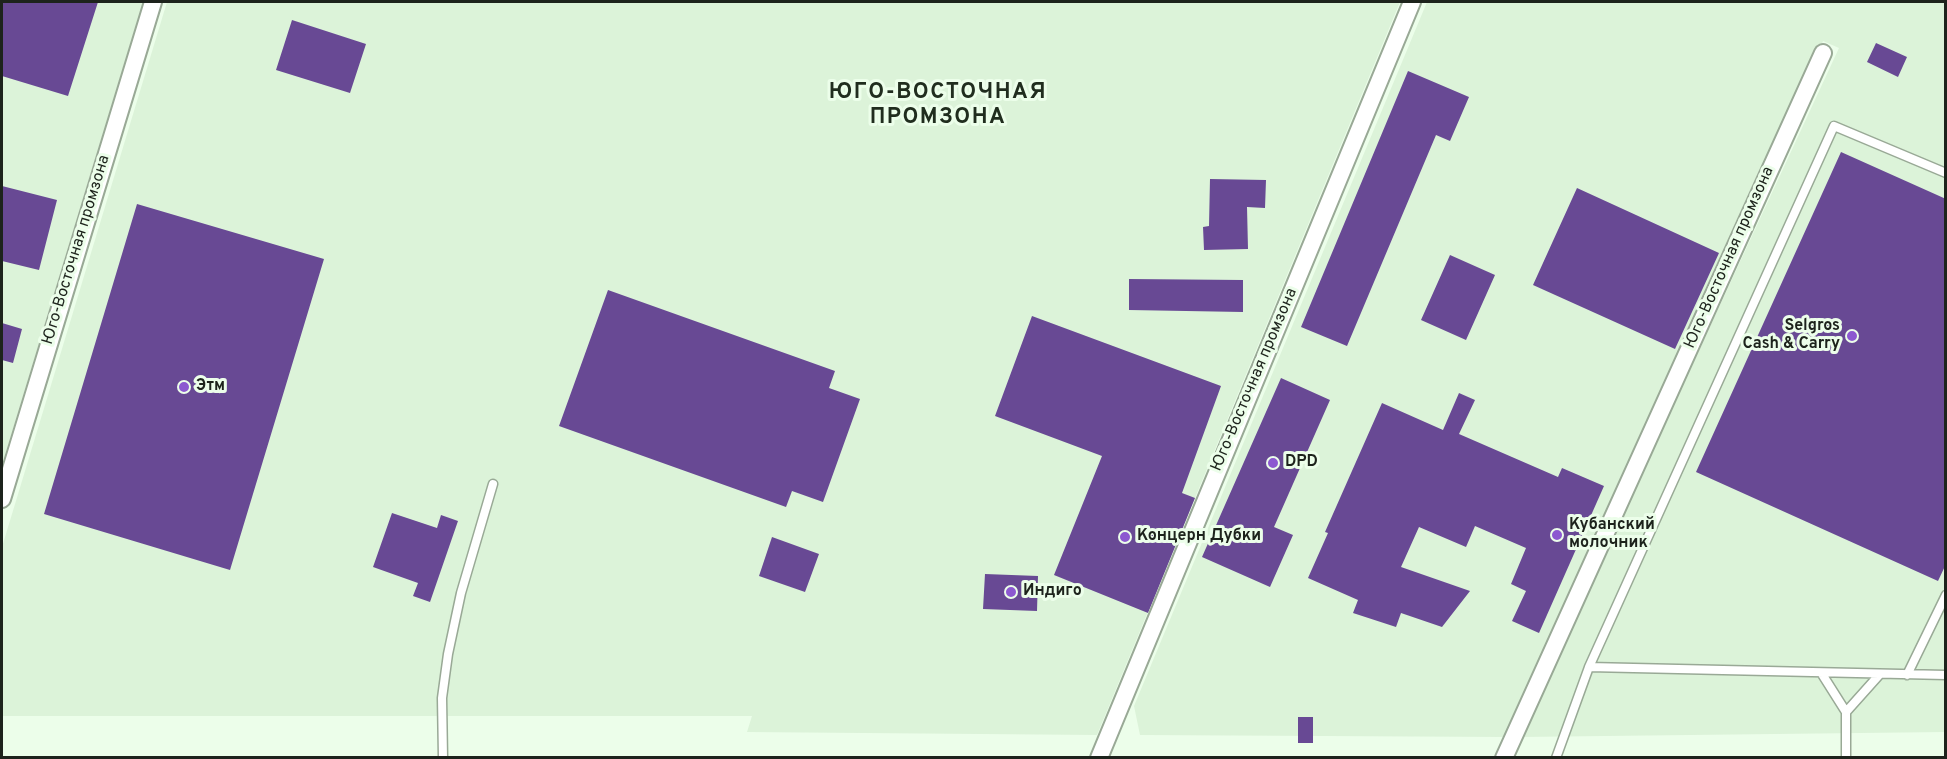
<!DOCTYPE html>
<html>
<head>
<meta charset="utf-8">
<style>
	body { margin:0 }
	#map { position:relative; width:1947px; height:759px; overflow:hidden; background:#ecfeea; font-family:Overpass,sans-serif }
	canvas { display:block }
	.frame { position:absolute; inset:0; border:3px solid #1d231c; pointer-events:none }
</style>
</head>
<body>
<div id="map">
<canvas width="1947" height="759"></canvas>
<div class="frame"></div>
</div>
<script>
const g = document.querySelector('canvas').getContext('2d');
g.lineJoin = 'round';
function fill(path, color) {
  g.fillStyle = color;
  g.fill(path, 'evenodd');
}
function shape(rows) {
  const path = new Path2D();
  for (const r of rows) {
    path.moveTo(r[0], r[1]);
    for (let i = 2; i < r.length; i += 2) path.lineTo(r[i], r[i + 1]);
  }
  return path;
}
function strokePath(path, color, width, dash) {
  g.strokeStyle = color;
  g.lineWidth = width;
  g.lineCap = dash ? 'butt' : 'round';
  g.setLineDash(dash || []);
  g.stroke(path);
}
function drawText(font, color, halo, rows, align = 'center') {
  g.font = font + ' Overpass,sans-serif';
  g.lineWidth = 6;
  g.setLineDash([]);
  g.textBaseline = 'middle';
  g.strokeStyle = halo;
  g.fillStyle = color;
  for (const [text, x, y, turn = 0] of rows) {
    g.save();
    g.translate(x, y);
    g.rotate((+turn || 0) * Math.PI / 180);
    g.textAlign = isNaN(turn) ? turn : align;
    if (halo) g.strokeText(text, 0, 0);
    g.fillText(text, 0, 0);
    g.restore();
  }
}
const built = shape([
	[2,2,143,2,2,465],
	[167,2,1400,2,1097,735,747,732,752,716,2,716,2,547],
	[1427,2,1945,2,1945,732,1520,737,1839,48,1823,41,1506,737,1140,735,1134,706]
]);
const building = shape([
	[3,2,98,2,68,96,2,76],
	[292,20,366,44,350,93,276,70],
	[1876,43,1907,57,1898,77,1867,62],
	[1408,71,1469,97,1450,141,1436,135,1347,346,1301,327],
	[1841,152,1946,199,1946,564,1938,581,1696,472],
	[1210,179,1266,180,1265,208,1247,207,1248,249,1204,250,1203,227,1209,226],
	[2,186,57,200,39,270,2,261],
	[1577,188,1719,253,1675,349,1533,285],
	[137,204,324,259,230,570,44,514],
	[1450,255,1495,275,1466,340,1421,320],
	[1129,279,1243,280,1243,312,1129,310],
	[608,290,835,371,829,388,860,399,823,502,792,491,786,507,559,426],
	[1032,316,1221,386,1182,493,1195,498,1148,613,1054,575,1102,456,995,416],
	[2,323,22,329,13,363,2,360],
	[1281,378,1330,400,1274,527,1293,535,1270,587,1202,557],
	[1459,393,1475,400,1459,434,1558,477,1562,468,1604,486,1539,633,1512,621,1526,591,1511,584,1526,548,1475,526,1466,547,1419,527,1401,567,1470,591,1442,627,1401,613,1396,627,1353,613,1358,600,1308,578,1328,533,1325,532,1382,403,1443,430],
	[392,513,437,528,441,515,458,521,430,602,413,596,418,583,373,567],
	[772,537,819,554,805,592,759,576],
	[985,574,1038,576,1037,611,983,609],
	[1298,717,1313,717,1313,743,1298,743]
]);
const service = shape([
	[1589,667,1834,126,1946,173],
	[1822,674,1846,712,1846,758],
	[1907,675,1946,595],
	[1846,712,1880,674],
	[443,758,442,698,448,654,461,593,493,484],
	[1556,758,1589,667,1946,675]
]);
const minor = shape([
	[2,499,153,2],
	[1099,758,1412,2],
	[1504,758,1823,53]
]);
const markers = [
	[1852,336,6,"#8c58d0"],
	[184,387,6,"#8c58d0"],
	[1273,463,6,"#8c58d0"],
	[1557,535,6,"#8c58d0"],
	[1125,537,6,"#8c58d0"],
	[1011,592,6,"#8c58d0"]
];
const streetNames = [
	["Юго-Восточная промзона",77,250,-73],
	["Юго-Восточная промзона",1730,258,-66],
	["Юго-Восточная промзона",1255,380,-67]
];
const poiNames = [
	["Selgros",1840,327,"right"],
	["Cash & Carry",1840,345,"right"],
	["Этм",196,387],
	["DPD",1285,463],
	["Кубанский",1569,526],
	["молочник",1569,544],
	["Концерн Дубки",1137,537],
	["Индиго",1023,592]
];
const districtNames = [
	["ЮГО-ВОСТОЧНАЯ",938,94],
	["ПРОМЗОНА",938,119]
];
fill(built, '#dcf3d9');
fill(building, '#684994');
strokePath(service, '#99a996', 11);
strokePath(minor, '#99a996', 20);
strokePath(service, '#fff', 8);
strokePath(minor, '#fff', 16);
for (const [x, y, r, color] of markers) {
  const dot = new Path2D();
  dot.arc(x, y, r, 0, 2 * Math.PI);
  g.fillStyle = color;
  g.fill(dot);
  strokePath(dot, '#ecfeea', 2);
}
drawText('16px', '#1d231c', '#ecfeea', streetNames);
drawText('bold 16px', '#1d231c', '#ecfeea', poiNames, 'left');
g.letterSpacing = '1.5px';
drawText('bold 22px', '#202d1e', '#ecfeea', districtNames);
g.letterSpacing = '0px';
</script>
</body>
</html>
